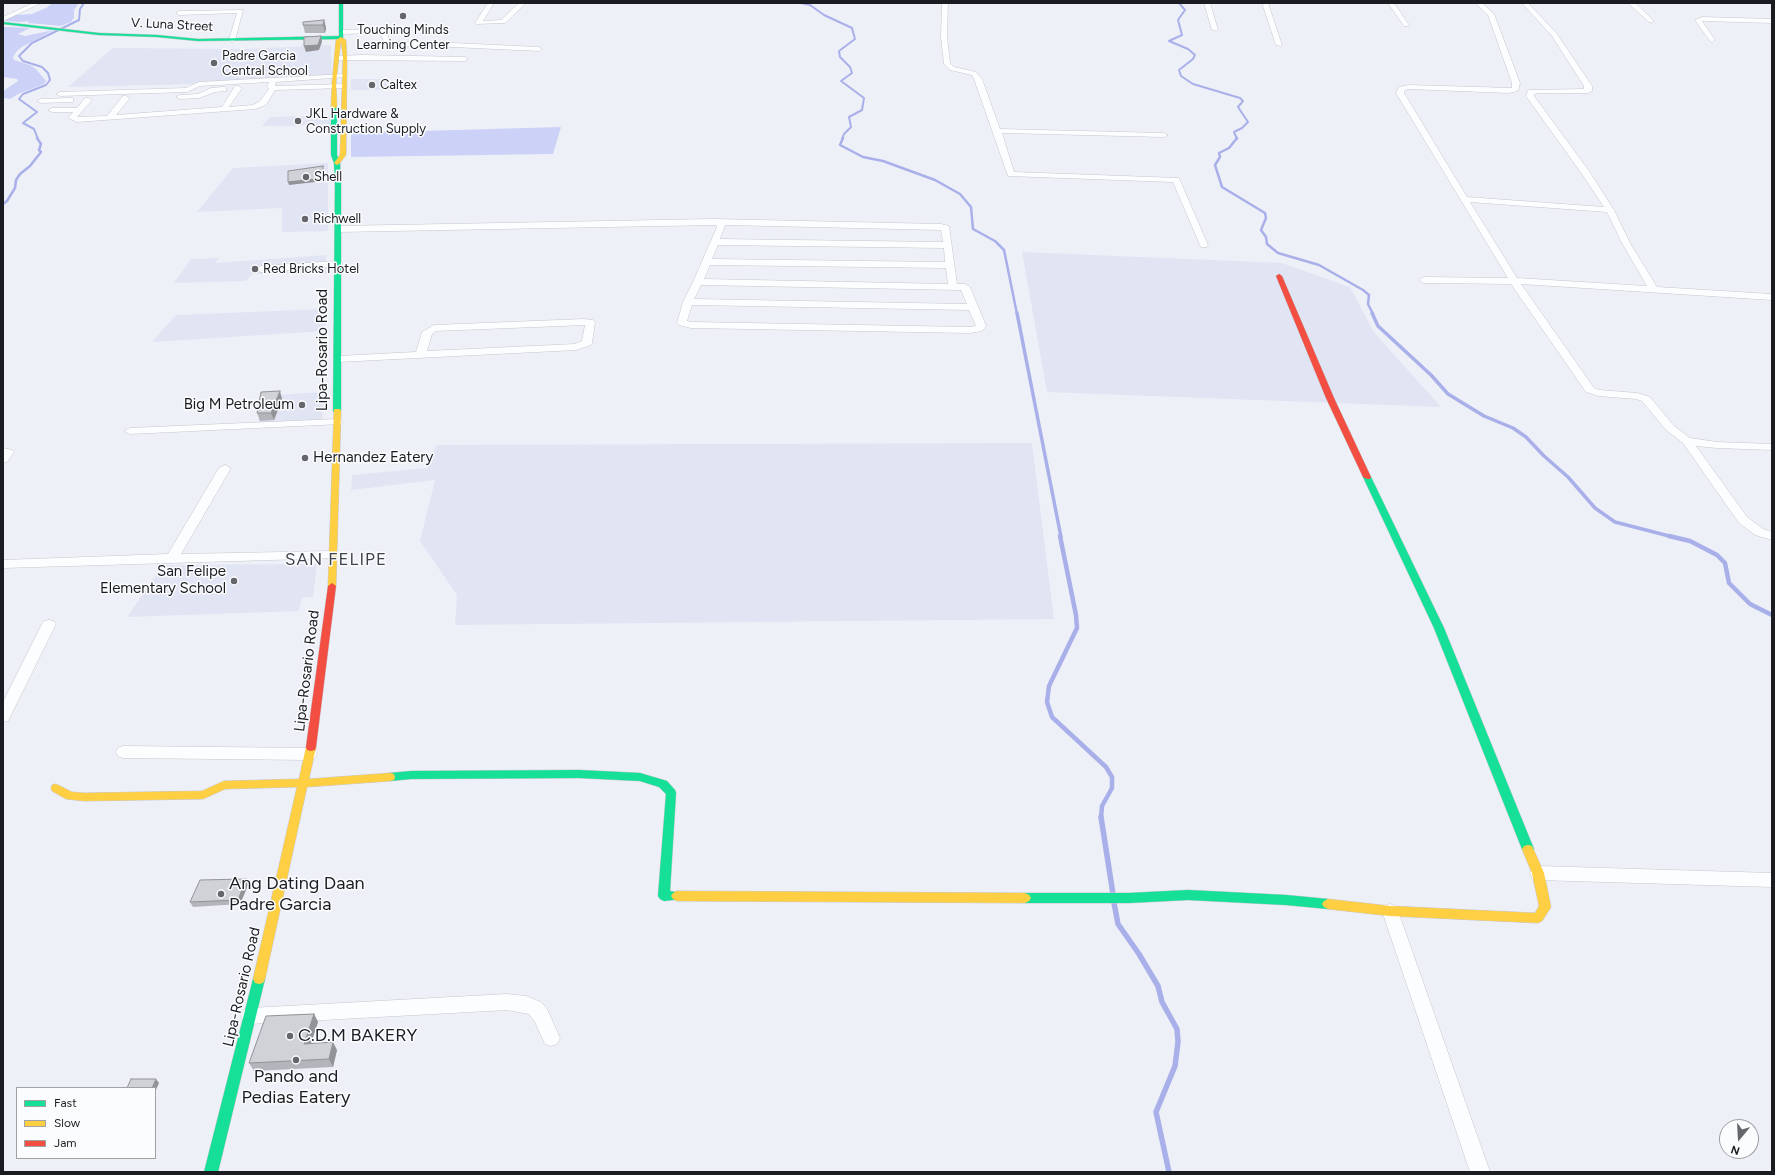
<!DOCTYPE html>
<html>
<head>
<meta charset="utf-8">
<style>
	body { margin:0 }
	#map { position:relative; width:1775px; height:1175px; overflow:hidden; background:#eef0f8; font-family:Figtree,sans-serif }
	canvas { display:block }
	.frame { position:absolute; inset:0; border:4px solid #1b1c21; pointer-events:none }
	.legend { position:absolute; left:16px; top:1087px; width:140px; height:72px; box-sizing:border-box; background:#fbfcfe; border:1px solid #a1a2a6; margin:0; padding:5px 7px; list-style:none; font-size:12px; color:#1b1c21 }
	.legend li { display:flex; align-items:center; gap:8px; height:20px }
	.legend b { width:20px; border:1px solid #a1a2a6 }
	.north { position:absolute; left:1719px; top:1119px; width:40px; height:40px; box-sizing:border-box; background:#fbfcfe; border:1px solid #a1a2a6; border-radius:50%; rotate:198deg; font-size:11px; font-weight:700; line-height:16px; text-align:center; color:#1b1c21 }
	.north::after { content:''; display:block; margin:auto; width:14px; height:18px; background:#65666c; clip-path:polygon(50% 0,100% 100%,50% 72%,0 100%) }
</style>
</head>
<body>
<div id="map">
<canvas width="1775" height="1175"></canvas>
<div class="frame"></div>
<ul class="legend">
<li><b style="height:5px;background:#16e098"></b>Fast</li>
<li><b style="height:5px;background:#ffcf43"></b>Slow</li>
<li><b style="height:5px;background:#f24e42"></b>Jam</li>
</ul>
<div class="north">N</div>
</div>
<script>
const g = document.querySelector('canvas').getContext('2d');
g.lineJoin = 'round';
function fill(path, color) {
  g.fillStyle = color;
  g.fill(path, 'evenodd');
}
function shape(rows) {
  const path = new Path2D();
  for (const r of rows) {
    path.moveTo(r[0], r[1]);
    for (let i = 2; i < r.length; i += 2) path.lineTo(r[i], r[i + 1]);
  }
  return path;
}
function strokePath(path, color, width, dash) {
  g.strokeStyle = color;
  g.lineWidth = width;
  g.lineCap = dash ? 'butt' : 'round';
  g.setLineDash(dash || []);
  g.stroke(path);
}
function drawText(font, color, halo, rows, align = 'center') {
  g.font = font + ' Figtree,sans-serif';
  g.lineWidth = 3;
  g.setLineDash([]);
  g.textBaseline = 'middle';
  g.strokeStyle = halo;
  g.fillStyle = color;
  for (const [text, x, y, turn = 0] of rows) {
    g.save();
    g.translate(x, y);
    g.rotate((+turn || 0) * Math.PI / 180);
    g.textAlign = isNaN(turn) ? turn : align;
    if (halo) g.strokeText(text, 0, 0);
    g.fillText(text, 0, 0);
    g.restore();
  }
}
const built = shape([
	[331,45,332,77,194,84,68,87,113,48,245,49],
	[351,79,382,79,381,81,398,81,389,90,351,90],
	[330,115,330,125,262,126,270,117],
	[328,163,328,231,282,232,282,208,197,212,233,168],
	[1022,252,1282,263,1350,287,1373,331,1441,407,1047,392],
	[326,255,327,274,252,274,246,281,174,283,191,259,219,258,215,263],
	[325,309,325,331,152,342,176,315],
	[323,392,322,423,258,425,262,396],
	[1032,443,1054,619,455,625,457,595,420,541,435,480,351,490,352,475,428,468,436,445],
	[317,564,313,597,302,598,299,611,127,617,163,565]
]);
const green = shape([
	[53,3,79,3,74,10,74,18,71,22,61,26,28,23,29,21,21,22,4,21,15,15,32,14,48,7,47,7],
	[3,25,3,27,8,27,30,28,18,34,25,36,54,30,22,47,17,51,13,57,14,60,30,65,36,69,46,81,44,84,18,94,10,99,4,98,3,91,18,81,17,79,3,77],
	[561,127,553,154,351,157,351,133]
]);
const streamFar4 = shape([
	[801,3,810,5,824,15,852,28,855,39,839,51,840,57,850,67,852,73,841,81,864,98,862,110,849,117,851,127,844,134,842,139],
	[1179,3,1185,10,1178,20,1182,35,1169,41,1188,49,1195,55,1193,59,1179,70,1181,76,1193,84,1240,98,1243,101,1238,107,1248,122,1242,128,1234,132,1237,139],
	[38,139,34,129,23,123,37,112,19,99,23,94,46,85,50,80,48,73,42,67,23,61,19,56,32,43,79,20,80,9,84,3]
]);
const streamFar3 = shape([
	[843,138,840,145,863,157,883,161,935,180,960,194,971,207,973,229,995,241,1004,250,1017,314],
	[1237,138,1229,148,1219,153,1220,157,1215,165,1222,187,1265,213,1266,218,1261,230,1266,237,1267,244,1278,253,1319,265,1363,290,1369,295,1368,304,1373,314],
	[3,204,7,201,15,188,16,180,20,174,30,166,41,152,39,150,41,144,37,138]
]);
const streamFar2 = shape([
	[1017,313,1061,537],
	[1372,313,1378,326,1431,375,1448,394,1484,416,1513,428,1526,437,1544,456,1568,477,1595,508,1615,522,1673,537]
]);
const streamFar1 = shape([
	[1060,536,1076,615,1077,628,1049,686,1047,702,1052,717,1106,767,1112,777,1112,788,1102,806,1101,818],
	[1669,536,1690,541,1717,555,1725,563,1729,583,1750,604,1772,615]
]);
const stream = shape([
	[1101,817,1113,894],
	[1114,903,1118,924,1139,954,1158,986,1162,1002,1177,1029,1178,1042,1175,1066,1156,1112,1169,1172]
]);
const street = shape([
	[33,3,41,3,3,21,3,17,33,3],
	[488,3,494,3,483,21,501,20,519,3,526,3,505,23,476,24,475,23,488,3],
	[942,3,948,3,947,37,950,63,954,67,976,72,982,79,1000,129,1164,133,1168,135,1164,137,1002,133,1014,172,1179,178,1208,245,1207,247,1201,247,1200,245,1173,182,1008,176,974,79,972,75,950,70,944,64,941,37,942,3],
	[1204,3,1210,3,1218,30,1217,31,1212,30,1204,3],
	[1262,3,1268,3,1282,45,1281,46,1276,45,1262,3],
	[1388,3,1394,3,1409,25,1408,26,1404,26,1388,3],
	[1475,3,1482,3,1494,14,1520,83,1518,91,1508,93,1409,89,1405,90,1404,93,1467,197,1604,207,1582,174,1526,96,1528,90,1531,90,1584,89,1584,86,1552,36,1522,3,1528,3,1557,34,1592,86,1592,91,1588,93,1540,93,1534,94,1534,96,1589,171,1614,210,1630,243,1657,287,1772,294,1772,300,1521,284,1594,388,1600,390,1637,393,1650,397,1674,426,1690,438,1717,442,1772,444,1772,450,1717,448,1696,446,1747,517,1763,529,1772,532,1772,540,1755,535,1739,523,1683,443,1666,430,1642,401,1636,399,1599,396,1586,392,1511,284,1424,283,1419,280,1424,277,1508,278,1396,93,1399,87,1409,85,1512,88,1512,83,1488,15,1475,3],
	[1470,202,1607,212,1622,243,1647,286,1517,278,1470,202],
	[1628,3,1635,3,1653,20,1653,22,1649,22,1628,3],
	[243,10,235,40,232,42,229,40,237,13,179,15,176,13,179,11,243,10],
	[1702,17,1772,19,1772,23,1702,21,1715,40,1712,42,1710,41,1695,20,1702,17],
	[383,29,386,31,390,41,394,42,431,42,539,47,542,49,539,51,431,46,394,46,385,43,380,33,341,34,338,32,341,30,383,29],
	[362,55,465,57,468,59,465,61,337,60,334,58,337,56,362,55],
	[344,74,346,75,346,77,276,82,275,86,344,84,348,86,344,88,275,90,266,105,255,109,77,122,68,118,73,112,52,112,48,110,52,108,77,108,85,98,88,98,92,100,77,117,107,116,123,96,126,96,130,98,116,115,222,107,235,86,238,86,242,88,229,107,253,105,260,101,269,89,267,87,269,82,200,86,187,92,60,96,56,94,60,92,186,88,199,82,344,74],
	[223,87,226,87,226,91,215,92,199,98,180,99,176,97,180,95,198,94,211,88,223,87],
	[70,98,73,98,73,102,41,103,37,101,41,99,70,98],
	[713,219,941,224,949,226,957,284,965,284,970,287,986,326,982,331,970,333,691,328,679,325,677,323,683,302,693,282,717,227,716,225,338,232,334,229,338,226,713,219],
	[725,225,941,230,943,242,720,239,725,225],
	[718,245,944,248,945,262,712,259,718,245],
	[710,265,946,268,948,284,704,279,710,265],
	[701,285,961,290,967,304,694,299,701,285],
	[692,305,969,310,976,326,970,327,691,322,687,321,692,305],
	[338,261,341,262,343,264,341,266,261,272,256,269,261,266,338,261],
	[584,319,593,320,595,322,592,343,591,345,576,350,338,362,333,359,338,356,416,352,422,332,434,325,584,319],
	[585,325,582,341,575,344,427,351,432,334,436,331,585,325],
	[337,419,343,422,341,424,130,434,124,431,130,428,337,419],
	[3,448,12,450,14,452,7,462,3,463,3,448],
	[225,465,231,468,181,554,333,551,337,552,339,555,337,558,3,568,3,560,168,554,219,468,225,465],
	[49,620,54,621,56,624,10,717,8,721,3,722,3,702,42,624,44,621,49,620],
	[123,746,310,748,315,750,317,754,315,758,310,760,123,758,118,756,116,752,118,748,123,746],
	[1538,866,1772,873,1772,887,1538,880,1532,878,1530,873,1532,868,1538,866],
	[1390,904,1396,906,1398,911,1490,1172,1470,1172,1382,911,1384,906,1390,904],
	[507,994,526,996,541,1002,547,1009,560,1038,557,1044,551,1046,545,1044,534,1020,529,1014,507,1010,250,1024,244,1022,241,1016,244,1010,250,1008,507,994]
]);
const fast = shape([
	[339,3,343,3,343,38,341,39,198,41,157,37,99,35,3,24,3,22,99,33,157,35,198,39,339,36,339,3],
	[334,105,337,107,337,155,340,163,341,182,341,411,337,413,333,411,335,182,334,163,331,155,331,107,334,105],
	[1364,475,1367,475,1371,477,1444,628,1534,849,1532,852,1528,853,1524,852,1522,849,1434,628,1363,477,1364,475],
	[579,770,640,773,667,781,675,790,676,793,670,891,681,893,683,896,681,899,664,901,660,899,658,896,666,794,659,787,640,781,579,778,411,779,390,781,386,780,385,777,386,774,390,773,411,771,579,770],
	[1188,890,1286,895,1328,899,1332,901,1334,904,1332,907,1328,909,1286,905,1188,900,1129,903,1025,903,1021,901,1019,898,1021,895,1025,893,1129,893,1188,890],
	[259,974,263,975,265,979,218,1172,204,1172,253,979,255,975,259,974]
]);
const slow = shape([
	[341,37,346,40,347,58,346,155,339,164,337,165,334,163,340,155,343,58,341,40,336,82,337,107,334,109,331,107,332,82,336,40,341,37],
	[334,409,340,409,341,411,336,586,332,589,328,586,334,409],
	[311,743,315,744,316,747,309,779,390,773,394,774,395,777,394,780,390,781,307,787,265,979,263,983,259,984,255,983,253,979,297,787,225,789,203,799,84,801,66,799,52,791,51,788,52,785,56,784,72,792,84,793,202,791,224,781,299,779,306,747,307,744,311,743],
	[1528,845,1532,846,1544,873,1551,907,1542,921,1538,923,1390,916,1328,909,1324,907,1322,904,1324,901,1328,899,1390,906,1535,913,1539,906,1532,873,1522,849,1524,846,1528,845],
	[677,891,1025,893,1029,895,1031,898,1029,901,1025,903,677,901,673,899,671,896,673,893,677,891]
]);
const jam = shape([
	[1279,274,1282,276,1334,398,1371,477,1370,479,1367,479,1363,477,1326,398,1276,276,1279,274],
	[332,583,336,586,316,747,315,750,311,751,307,750,306,747,328,586,332,583]
]);
const wall = shape([
	[324,20,326,28,325,33,305,33,303,25],
	[282,399,274,420,260,421,257,413],
	[249,883,240,904,193,907,190,902],
	[314,1014,318,1022,311,1043,337,1050,333,1067,254,1071,249,1063]
]);
const shadedWall = shape([
	[324,20,326,28,325,33,323,25],
	[321,36,322,42,319,50,306,52,304,46],
	[323,166,323,170,324,181,289,185,288,182],
	[280,391,282,399,274,420,271,413],
	[246,879,249,883,240,904,238,900],
	[314,1014,318,1022,308,1052,304,1044],
	[333,1042,337,1050,333,1067,329,1059],
	[156,1079,159,1083,155,1092,155,1088,152,1088]
]);
const building = shape([
	[324,20,323,25,303,25,303,22,324,20],
	[321,36,318,45,304,46,304,37,321,36],
	[323,166,323,178,288,182,288,171,323,166],
	[280,391,271,413,257,413,261,392,280,391],
	[246,879,238,900,190,902,200,880,246,879],
	[314,1014,304,1044,333,1042,329,1059,249,1063,266,1016,314,1014],
	[131,1079,156,1079,152,1088,127,1088,131,1079]
]);
const markers = [
	[403,16,4,"#65666c"],
	[214,63,4,"#65666c"],
	[372,85,4,"#65666c"],
	[298,121,4,"#65666c"],
	[306,177,4,"#65666c"],
	[305,219,4,"#65666c"],
	[255,269,4,"#65666c"],
	[302,405,4,"#65666c"],
	[305,458,4,"#65666c"],
	[234,581,4,"#65666c"],
	[221,894,4,"#65666c"],
	[290,1036,4,"#65666c"],
	[296,1060,4,"#65666c"]
];
const farStreetnames = [
	["V. Luna Street",172,25,3]
];
const farPoinames = [
	["Touching Minds",403,30,"center"],
	["Learning Center",403,45,"center"],
	["Padre Garcia",222,56],
	["Central School",222,71],
	["Caltex",380,85],
	["JKL Hardware &",306,114],
	["Construction Supply",306,129],
	["Shell",314,177],
	["Richwell",313,219],
	["Red Bricks Hotel",263,269]
];
const streetNames = [
	["Lipa-Rosario Road",323,350,-90],
	["Lipa-Rosario Road",307,671,-83],
	["Lipa-Rosario Road",242,987,-77]
];
const poiNames = [
	["Big M Petroleum",294,405],
	["Hernandez Eatery",313,458,"left"],
	["San Felipe",226,572],
	["Elementary School",226,589]
];
const quarterNames = [
	["SAN FELIPE",336,560]
];
const nearPoinames = [
	["Ang Dating Daan",229,884],
	["Padre Garcia",229,905],
	["C.D.M BAKERY",298,1036],
	["Pando and",296,1077,"center"],
	["Pedias Eatery",296,1098,"center"]
];
fill(built, '#e1e4f3');
fill(green, '#ccd2f7');
strokePath(streamFar4, '#a9b0e9', 2);
strokePath(streamFar3, '#a9b0e9', 2.5);
strokePath(streamFar2, '#a9b0e9', 3.5);
strokePath(streamFar1, '#a9b0e9', 4.5);
strokePath(stream, '#a9b0e9', 5.5);
strokePath(street, '#c5c6cc', 1);
strokePath(fast, '#c5c6cc', 1);
strokePath(slow, '#c5c6cc', 1);
strokePath(jam, '#c5c6cc', 1);
fill(street, '#fcfdfe');
fill(fast, '#16e098');
fill(slow, '#ffcf43');
fill(jam, '#f24e42');
fill(wall, '#b4b5ba');
fill(shadedWall, '#929397');
fill(building, '#d1d2d8');
strokePath(building, '#929397', 1);
for (const [x, y, r, color] of markers) {
  const dot = new Path2D();
  dot.arc(x, y, r, 0, 2 * Math.PI);
  g.fillStyle = color;
  g.fill(dot);
  strokePath(dot, '#fbfcfe', 1.5);
}
drawText('13px', '#1b1c21', '#fbfcfe', farStreetnames);
drawText('13px', '#1b1c21', '#fbfcfe', farPoinames, 'left');
drawText('15px', '#1b1c21', '#fbfcfe', streetNames);
drawText('15px', '#1b1c21', '#fbfcfe', poiNames, 'right');
g.letterSpacing = '1px';
drawText('17px', '#3f414b', '#fbfcfe', quarterNames);
g.letterSpacing = '0px';
drawText('18px', '#1b1c21', '#fbfcfe', nearPoinames, 'left');
</script>
</body>
</html>
